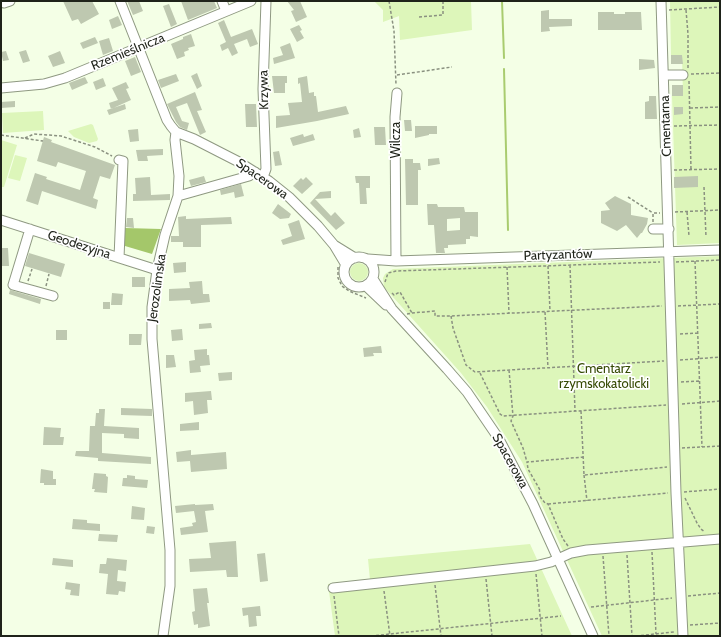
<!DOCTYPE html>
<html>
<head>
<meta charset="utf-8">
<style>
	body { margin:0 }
	#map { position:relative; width:721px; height:637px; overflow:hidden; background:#f4ffe6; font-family:Cabin,sans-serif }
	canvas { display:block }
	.frame { position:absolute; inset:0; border:2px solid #1f231a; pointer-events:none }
</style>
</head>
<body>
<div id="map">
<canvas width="721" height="637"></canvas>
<div class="frame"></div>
</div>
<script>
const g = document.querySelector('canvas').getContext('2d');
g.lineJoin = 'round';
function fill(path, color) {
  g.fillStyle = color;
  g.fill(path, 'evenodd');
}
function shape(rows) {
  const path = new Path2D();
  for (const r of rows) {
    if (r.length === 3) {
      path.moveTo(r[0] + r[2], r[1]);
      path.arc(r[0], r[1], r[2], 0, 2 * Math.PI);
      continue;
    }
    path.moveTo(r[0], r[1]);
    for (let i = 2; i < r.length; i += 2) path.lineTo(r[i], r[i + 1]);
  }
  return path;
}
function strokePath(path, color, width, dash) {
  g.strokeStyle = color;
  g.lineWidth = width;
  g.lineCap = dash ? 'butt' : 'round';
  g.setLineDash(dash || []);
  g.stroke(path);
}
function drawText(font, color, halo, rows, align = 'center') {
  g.font = font + ' Cabin,sans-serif';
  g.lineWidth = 3.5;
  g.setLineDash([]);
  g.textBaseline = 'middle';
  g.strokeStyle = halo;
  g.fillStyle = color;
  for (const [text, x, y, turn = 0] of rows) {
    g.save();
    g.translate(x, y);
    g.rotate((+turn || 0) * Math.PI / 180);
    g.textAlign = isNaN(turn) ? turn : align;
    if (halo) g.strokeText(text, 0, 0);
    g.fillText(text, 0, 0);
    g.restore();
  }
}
const green = shape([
	[374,1,471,1,472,30,400,40,399,16,383,22,383,10],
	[670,1,720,1,720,243,677,245,672,96,683,96,682,55,671,55],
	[43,111,44,130,3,133,2,113],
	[91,124,93,125,98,139,97,141,89,143,74,137,68,131],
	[1,140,17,145,4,187,1,187],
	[15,155,27,158,20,181,8,178],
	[720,256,720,636,602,636,522,462,487,407,461,373,384,287,383,278,385,274,393,269],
	[359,272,9],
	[530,544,572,636,335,636,328,584,370,580,368,559]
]);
const forest = shape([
	[125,228,161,229,152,254,125,246]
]);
const stream = shape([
	[502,1,504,58],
	[504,69,508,230]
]);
const building = shape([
	[63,1,92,1,99,14,81,24,78,19,72,21],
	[127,1,139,1,143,11,133,15],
	[181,1,214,1,217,8,188,20],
	[287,1,300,1,307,17,296,22,291,11,294,10],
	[169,4,177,24,171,27,163,6],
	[549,10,549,19,572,19,572,26,549,27,550,31,541,32,541,11],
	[598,12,614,12,614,14,625,14,625,12,641,12,642,30,598,30],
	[118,16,122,25,112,29,109,20],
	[224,20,231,37,252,29,258,44,250,47,247,39,234,44,238,53,232,56,228,48,222,51,220,45,226,42,218,23],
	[299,25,302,30,300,31,304,38,297,42,290,29],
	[191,34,195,46,188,48,189,50,184,52,185,56,177,59,171,44,183,39,183,37],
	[95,37,98,43,83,49,80,43],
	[109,38,113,51,103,55,99,41],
	[290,43,295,58,274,64,273,58,283,55,280,47],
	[26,50,30,61,23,63,19,52],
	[6,51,9,60,3,61,1,52],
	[60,51,65,63,53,67,48,56],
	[671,55,682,55,683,64,671,64],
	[135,57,141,72,131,76,125,61],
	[639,59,654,60,655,68,639,70],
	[197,73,202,86,197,89,191,76],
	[176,74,179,81,161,88,158,80],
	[272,76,287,76,287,83,285,83,285,93,274,93],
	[307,76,309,93,314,92,314,96,316,96,318,112,346,106,349,114,317,121,276,128,276,116,290,115,288,103,302,102,300,83,298,84,298,78],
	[85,77,88,83,72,90,69,83],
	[103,78,106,86,96,90,93,82],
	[126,82,129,88,126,89,131,100,111,109,109,103,118,100,112,88],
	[672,85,683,85,683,96,672,96],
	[195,92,202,110,197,111,206,132,200,135,187,103,176,107,182,121,189,123,187,130,180,127,176,122,167,104],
	[649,96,656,96,657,119,645,119,645,102,649,101],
	[15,101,15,107,1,108,1,102],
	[125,104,126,109,109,115,107,110],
	[245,104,256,104,257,127,246,127],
	[674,107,683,107,683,114,674,115],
	[404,120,411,120,412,131,405,131],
	[415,126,437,126,437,134,429,134,429,135,415,138],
	[374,127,385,127,386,145,375,145],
	[359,128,361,137,354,138,353,130],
	[138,129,139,141,130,142,128,130],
	[303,134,304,137,313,134,315,140,293,146,290,138],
	[44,137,52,140,51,142,115,165,110,179,100,176,93,198,98,200,96,209,42,191,38,205,26,201,35,173,47,177,46,179,80,190,86,171,58,162,56,167,37,161],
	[163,149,163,155,147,156,148,161,138,161,136,150],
	[279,151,282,165,275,166,273,152],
	[439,158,440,164,428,166,428,159],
	[405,159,413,159,413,163,420,163,421,170,418,170,418,205,406,205],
	[204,176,206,182,191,186,189,180],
	[355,176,370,176,370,188,366,188,367,204,360,204,359,183,356,183],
	[698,176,698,187,674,188,674,177],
	[150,177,151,195,170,194,170,200,133,201,133,194,136,194,135,178],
	[306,177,313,184,302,194,293,186,301,178,303,180],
	[241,184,244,196,235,198,234,192,221,195,220,190],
	[331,191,331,198,315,199,331,216,335,212,345,223,336,230,310,203,320,192],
	[615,196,631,204,631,215,648,218,647,224,642,233,641,233,637,238,626,225,617,231,601,223,601,211,610,210,605,203],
	[278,204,291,214,289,218,280,219,272,213],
	[427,204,437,204,438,207,464,207,465,212,478,212,478,237,470,236,470,239,466,239,466,244,448,245,448,248,444,248,445,253,436,253,434,225,428,225],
	[460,218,460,230,447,231,447,219],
	[186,216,186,219,231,217,232,224,201,225,201,247,183,247,183,242,171,242,171,236,179,236,178,217],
	[127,218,133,218,134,228,126,227],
	[299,220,305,239,283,245,281,240,292,236,288,224],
	[1,248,8,248,9,266,1,266],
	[29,253,65,264,61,277,25,266],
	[186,262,186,272,174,273,173,263],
	[132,277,145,277,145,287,132,287],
	[202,281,203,294,209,294,210,302,191,304,190,300,169,301,169,289,190,288,189,282],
	[10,290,41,299,40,304,9,294],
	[112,293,123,294,122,305,111,305],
	[103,302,110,302,110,309,103,309],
	[211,323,212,328,199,329,199,324],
	[182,329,183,340,172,341,171,330],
	[56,330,67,330,67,340,56,340],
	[129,334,142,334,141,345,129,345],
	[381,346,382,353,373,353,374,356,364,357,363,348],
	[207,349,207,355,209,355,210,365,200,366,201,372,190,373,189,361,195,360,194,350],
	[166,355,174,355,176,367,166,368],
	[232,372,232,380,219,381,218,373],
	[211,391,212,400,207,400,208,413,194,415,193,401,185,402,185,393],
	[121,408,152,409,152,416,121,415],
	[99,409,105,409,104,426,139,428,139,439,124,438,124,434,102,433,102,453,151,457,151,464,98,461,98,458,75,456,76,451,89,451,90,426,95,426,96,413,99,413],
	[199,422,199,430,180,431,180,424],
	[44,427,61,428,60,437,64,437,63,445,43,445],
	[191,450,191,455,226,452,227,469,191,472,190,461,177,462,176,452],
	[41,469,53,471,53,479,56,479,56,485,44,485,44,483,40,483],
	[94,473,106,474,106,476,108,477,107,493,94,492,95,489,92,489],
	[127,475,135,476,135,479,148,480,147,488,122,486,123,478,127,478],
	[195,504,195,505,213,504,214,510,205,511,208,532,181,535,180,528,193,526,192,523,196,522,194,511,176,513,175,506],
	[132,506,145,508,144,520,131,519],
	[73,519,87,520,87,523,100,524,100,531,72,529],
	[147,526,155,527,154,534,146,533],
	[99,534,118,535,117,542,98,541],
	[236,541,238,577,227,577,226,570,190,572,189,559,211,558,209,543],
	[265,553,268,581,260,582,257,554],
	[53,558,73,560,73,567,52,565],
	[107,558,127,560,126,571,118,570,117,581,126,582,125,592,119,591,118,595,106,594,108,574,99,573,100,564,106,564],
	[66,582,80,584,79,596,70,595,71,590,65,589],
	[207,588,209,603,207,603,210,626,198,628,198,624,194,625,192,612,195,611,193,589],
	[260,606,261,616,256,616,257,626,249,627,248,615,243,616,242,608]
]);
const path = shape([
	[389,1,394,31,396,85],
	[669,10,720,7],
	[686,10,688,34,688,70],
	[419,17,443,15,443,1],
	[691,74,720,73],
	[397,75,452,67],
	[689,81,691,170],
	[690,108,720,107],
	[674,126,720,125],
	[1,135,43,141],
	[25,138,34,134,61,136,95,147,112,156],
	[674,170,720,169],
	[704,187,706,237],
	[628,197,653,213],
	[675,212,720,210],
	[687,212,689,236],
	[653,222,653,213,660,213],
	[695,261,702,447],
	[676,262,720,260],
	[570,265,575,411],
	[548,266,550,311],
	[338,267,338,278,342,286,349,291,366,298],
	[507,267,509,313],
	[28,281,32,269],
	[385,282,388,273,396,271,660,262],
	[46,286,49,274],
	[392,293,394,295,400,292,412,313],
	[678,306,720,304],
	[545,312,548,368],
	[407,314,412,313,435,311,435,316,451,316,662,306],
	[451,316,453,328,466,365,475,372,664,361],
	[680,334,698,333],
	[680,360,720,357],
	[509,370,513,416,511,421,523,448,527,462],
	[480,373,500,414,503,416,666,405],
	[681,382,700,381],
	[682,404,720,401],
	[581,411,584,475,667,467],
	[682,448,720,446],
	[584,475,587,501],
	[684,492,720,489],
	[685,498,697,523,701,529,705,532],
	[548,504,668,493],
	[568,546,563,539,548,504,545,503,541,498,539,493,540,490,528,469,527,462,583,457],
	[652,552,656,634],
	[627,555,632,636],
	[603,556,609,636],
	[536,574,542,636],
	[486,579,492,636],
	[435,585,441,636],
	[384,591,390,636],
	[334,596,339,636],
	[688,596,720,593],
	[591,607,672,598],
	[690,625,720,623],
	[371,636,561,616],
	[636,636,674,632]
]);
const minor = shape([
	[120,1,167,120,171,126,176,132,194,139,237,161,269,181,289,197,318,226,334,245,346,265],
	[222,1,226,11],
	[661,1,676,493,683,636],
	[4,3,10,1],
	[664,75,683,75],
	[1,88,44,84,65,78,251,1],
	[263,177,266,169,263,89,266,1],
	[178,196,249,176,255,172],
	[1,220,157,270],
	[30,229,13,285,53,296],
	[653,229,669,229],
	[334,245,355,258],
	[359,272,15],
	[119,258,123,161,119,160],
	[368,259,396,261,720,250],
	[396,261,395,117,397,93],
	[373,279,392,309,447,369,467,392,499,439,533,504,593,636],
	[366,286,386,305],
	[333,588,535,566,551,562,571,553,587,550,720,539],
	[163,636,170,586,170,550,152,339,152,307,157,270,165,235,178,196,179,176,175,140,176,132]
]);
const streetNames = [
	["Rzemieślnicza",128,52,-22],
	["Krzywa",264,90,-91],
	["Cmentarna",666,126,-92],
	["Wilcza",396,140,-90],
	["Spacerowa",262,179,35],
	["Geodezyjna",79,245,18],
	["Partyzantów",558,255,-2],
	["Jerozolimska",157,288,-82],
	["Spacerowa",510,461,61]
];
const parkNames = [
	["Cmentarz",604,369],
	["rzymskokatolicki",604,384]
];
fill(green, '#ddf6ba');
fill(forest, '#a4c76a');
strokePath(stream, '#a9cc6f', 2);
fill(building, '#bec8b0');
strokePath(minor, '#8f9982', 11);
strokePath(path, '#8a9180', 1.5, [3, 2]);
strokePath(minor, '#fff', 9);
drawText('13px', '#1f231a', '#fff', streetNames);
drawText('13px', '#364a04', '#fff', parkNames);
</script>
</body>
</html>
